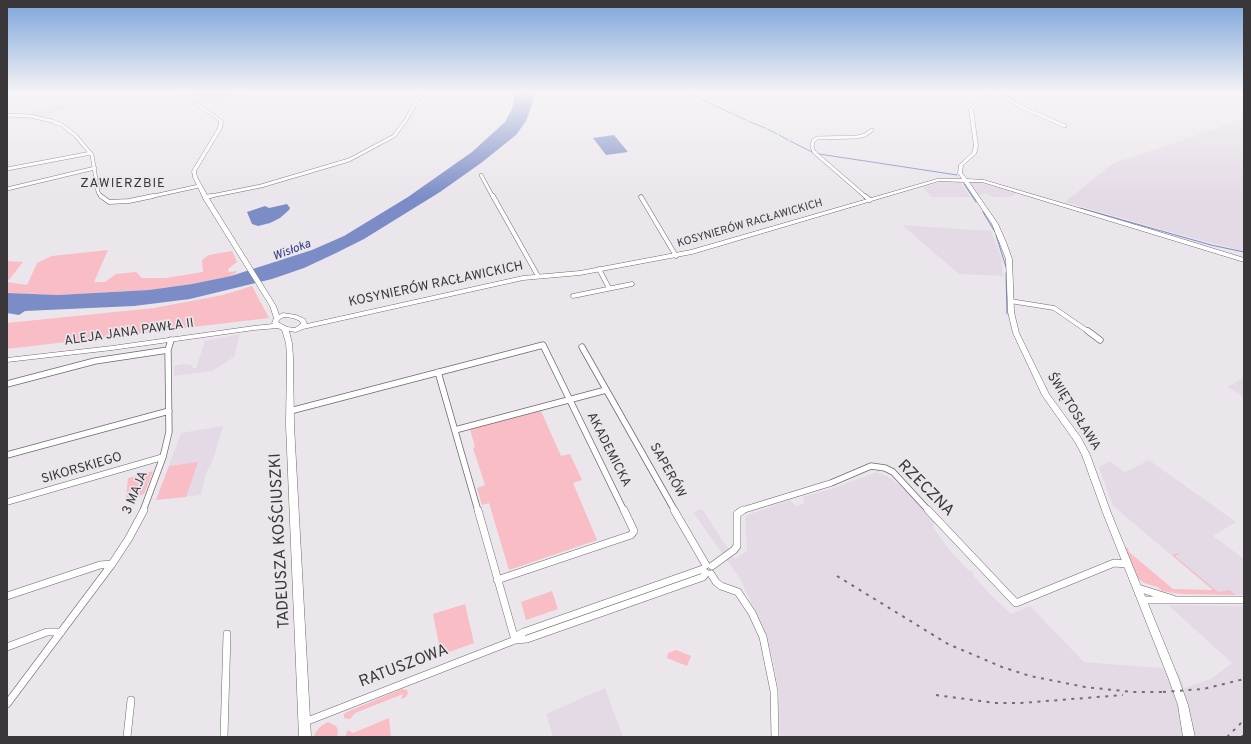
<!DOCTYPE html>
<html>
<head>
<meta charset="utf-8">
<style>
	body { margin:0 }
	#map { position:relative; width:1251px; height:744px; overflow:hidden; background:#ebe6ec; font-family:Overpass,sans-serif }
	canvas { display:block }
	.frame { position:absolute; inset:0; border:8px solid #39373a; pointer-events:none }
</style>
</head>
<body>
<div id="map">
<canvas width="1251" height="744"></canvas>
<div class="frame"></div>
</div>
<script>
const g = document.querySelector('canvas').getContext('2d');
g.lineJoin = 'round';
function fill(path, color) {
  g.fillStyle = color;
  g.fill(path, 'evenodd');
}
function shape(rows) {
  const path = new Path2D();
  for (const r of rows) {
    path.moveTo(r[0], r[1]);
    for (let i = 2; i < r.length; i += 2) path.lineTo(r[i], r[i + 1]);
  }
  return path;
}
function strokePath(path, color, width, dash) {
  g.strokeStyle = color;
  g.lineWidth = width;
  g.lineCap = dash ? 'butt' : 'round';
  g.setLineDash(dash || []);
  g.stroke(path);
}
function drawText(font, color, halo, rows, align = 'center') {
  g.font = font + ' Overpass,sans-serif';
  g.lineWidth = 3.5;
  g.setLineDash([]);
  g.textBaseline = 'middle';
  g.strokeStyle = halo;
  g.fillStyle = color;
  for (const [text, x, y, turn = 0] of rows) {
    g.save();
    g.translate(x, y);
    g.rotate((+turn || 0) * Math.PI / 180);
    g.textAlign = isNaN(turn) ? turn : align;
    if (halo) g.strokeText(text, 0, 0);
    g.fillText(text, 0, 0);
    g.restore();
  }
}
const built = shape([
	[189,93,232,93,251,95,206,105],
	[54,104,71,106,44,116,27,115],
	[1244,119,1244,251,1203,241,1065,202,1112,164],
	[942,182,960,182,970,197,932,197,922,187],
	[973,182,978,182,1016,193,1011,197,994,197,989,195,987,193,979,195,970,184],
	[902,225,991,231,1001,256,1003,276,959,274],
	[240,334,234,357,212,371,174,376,174,366,184,364,193,365,192,368,196,368,205,341],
	[1244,378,1244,397,1227,387],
	[223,426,213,460,206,473,201,495,156,500,181,433],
	[1149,460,1236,522,1213,536,1244,559,1244,595,1219,595,1113,506,1099,467,1110,461,1125,472],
	[877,472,890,478,901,486,935,521,933,527,948,548,969,571,970,570,974,574,973,575,988,592,1011,614,1030,606,1084,662,1161,668,1179,673,1184,688,1211,679,1232,663,1168,605,1244,606,1244,737,780,737,779,691,772,656,763,626,740,579,693,512,702,509,735,559,747,551,745,519,747,515,790,500,796,506,804,503,803,497,834,488],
	[605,688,623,737,553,737,546,714]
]);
const green = shape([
	[108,250,94,282,105,282,116,274,136,272,142,278,166,278,203,272,202,260,209,255,232,251,237,262,228,269,229,272,238,271,231,276,192,284,149,290,58,295,7,293,7,261,23,262,7,282,27,285,37,263,52,256],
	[252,286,269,318,7,349,7,323,154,308,223,295],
	[541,411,561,456,570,454,582,480,573,483,597,540,509,570,489,503,482,505,477,488,485,485,473,448,475,447,470,429],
	[198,462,186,497,156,500,169,466],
	[153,471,144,494,126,500,128,478],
	[1124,548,1128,548,1129,552,1173,589,1213,590,1172,555,1177,553,1179,554,1175,556,1218,592,1230,590,1235,595,1181,594,1162,591,1158,587,1144,583,1139,579,1135,573],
	[552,591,558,609,526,620,521,602],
	[465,604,474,643,441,655,433,614],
	[676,650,691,656,687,666,667,658,668,653],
	[402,689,407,690,408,693,406,697,401,699,403,694,355,713,350,719,344,718,344,714,349,711],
	[389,718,391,737,345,737,348,730,353,733],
	[328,722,336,726,338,730,337,737,314,737,315,733,321,726]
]);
const water = shape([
	[514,93,534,93,534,99,526,121,516,135,481,163,440,192,364,239,334,254,304,268,272,279,190,299,134,306,25,311,19,315,7,313,7,293,58,295,149,290,192,284,231,276,312,250,344,236,408,197,472,152,505,122,512,109,514,100],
	[614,135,628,152,606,155,593,138],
	[287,204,290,208,289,210,280,218,270,223,258,226,252,224,247,212,265,206,269,208]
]);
const stream = shape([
	[687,93,746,120],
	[748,121,765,128],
	[767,129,777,134],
	[779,135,788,140],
	[790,141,812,152],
	[819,154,957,175],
	[964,184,976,202],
	[1080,208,1211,245,1244,252],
	[983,212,995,232],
	[996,235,1006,267],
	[1006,273,1007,314]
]);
const streetFar3 = shape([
	[1000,93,1019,106,1065,126],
	[7,115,30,116,52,121,62,125,75,135,92,155,98,192,101,197],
	[7,169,91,153],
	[481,175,493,197],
	[7,189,95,168],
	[149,197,199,186],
	[206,197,261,186,349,160,394,136,406,120,417,100,424,93],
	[866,197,814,152,812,147,813,141,817,138,857,137,865,135,872,130]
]);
const streetFar2 = shape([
	[101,196,109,202,129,201,153,196],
	[493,196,538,276],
	[865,196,870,200],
	[205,197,211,196],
	[641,197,676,256],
	[599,269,609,288],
	[573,296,632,284],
	[1010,301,1054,308,1089,332]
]);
const streetFar1 = shape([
	[1088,331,1100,340],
	[582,347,675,511],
	[438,372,478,511],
	[7,384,95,361,168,350],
	[290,411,543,345,624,511],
	[455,430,606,390],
	[7,455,169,411],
	[7,502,163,457],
	[143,511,163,457,169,432,168,350,171,340],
	[740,511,831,483,871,466,885,468,893,472,929,511]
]);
const street = shape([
	[478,510,515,640],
	[674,510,706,565],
	[928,510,1016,603,1114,563,1127,564],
	[712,566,734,550,737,546,737,514,743,510],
	[711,574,716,582,721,586,738,592,752,613,763,637,774,691,775,737],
	[497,580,631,535,634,531,624,510],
	[1138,588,1173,599],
	[7,596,100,565,112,564],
	[1143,600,1244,600],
	[515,640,518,635,524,632,703,569],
	[7,647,47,632,61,632],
	[7,704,112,564,129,538,144,510],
	[305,722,515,640,527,639,703,577,706,573],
	[127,737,131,700],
	[224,737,227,634]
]);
const secondary = shape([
	[180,93,184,93,223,121,222,128,196,171,197,177,210,200,276,306,279,315,283,313,296,315,305,319,307,324,523,276,580,271,691,250,937,179,962,179,958,173,959,165,972,153,974,146,969,109,988,93,992,93,973,109,978,146,976,154,963,165,962,173,967,179,984,180,1153,230,1244,258,1244,262,982,182,969,182,998,224,1006,242,1012,259,1014,312,1019,333,1049,394,1081,438,1090,455,1111,513,1178,677,1188,705,1195,737,1183,737,1178,705,1168,677,1103,513,1082,455,1075,442,1042,395,1013,333,1008,312,1006,259,992,224,964,182,939,181,692,254,580,275,523,280,303,329,296,332,289,331,292,343,293,357,294,425,311,737,299,737,286,425,287,357,286,343,282,330,278,328,254,330,112,350,7,362,7,358,112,346,254,326,273,324,272,323,274,318,270,306,204,200,193,177,192,171,218,128,219,121,180,93],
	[284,317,293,318,300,321,301,324,295,328,287,327,278,322,280,319,284,317]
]);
const rail = shape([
	[837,576,948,644,1002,667,1030,676,1085,687,1133,692,1167,692],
	[1163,692,1203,689,1244,679],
	[936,695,995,703,1021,703,1123,695],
	[1227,737,1244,720],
	[1241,737,1244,735]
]);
const farStreetnames = [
	["KOSYNIERÓW RACŁAWICKICH",750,224,-16]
];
const farWaternames = [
	["Wisłoka",292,251,-21]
];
const farQuarternames = [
	["ZAWIERZBIE",123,184]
];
const streetNames = [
	["KOSYNIERÓW RACŁAWICKICH",436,285,-12],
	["ALEJA JANA PAWŁA II",129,333,-8],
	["ŚWIĘTOSŁAWA",1073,412,58],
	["AKADEMICKA",608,450,63],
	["SIKORSKIEGO",82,469,-16],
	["SAPERÓW",667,471,61],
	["3 MAJA",136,493,-67]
];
const nearStreetnames = [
	["RZECZNA",925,489,45],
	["TADEUSZA KOŚCIUSZKI",281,541,-93],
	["RATUSZOWA",404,667,-21]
];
fill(built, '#e4dae6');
fill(green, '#f8bdc5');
fill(water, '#7b8cc7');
strokePath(stream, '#7b8cc7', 1);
strokePath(streetFar3, '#6e696f', 4);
strokePath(streetFar2, '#6e696f', 5);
strokePath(streetFar1, '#6e696f', 7);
strokePath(street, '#6e696f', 8);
strokePath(secondary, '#6e696f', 1);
strokePath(streetFar3, '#fff', 3);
strokePath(streetFar2, '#fff', 4);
strokePath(streetFar1, '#fff', 5.5);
strokePath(street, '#fff', 7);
fill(secondary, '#fff');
strokePath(rail, '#716e72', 2, [3, 5.5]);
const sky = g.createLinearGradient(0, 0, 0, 197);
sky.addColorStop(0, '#7ca4db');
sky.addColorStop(0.47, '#f6f4f6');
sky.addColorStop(1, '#f6f4f600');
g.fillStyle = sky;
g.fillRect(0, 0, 1251, 197);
drawText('11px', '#39373a', '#ebe6ec', farStreetnames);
drawText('italic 12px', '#2d3a81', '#ebe6ec', farWaternames);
g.letterSpacing = '1px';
drawText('13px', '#39373a', '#ebe6ec', farQuarternames);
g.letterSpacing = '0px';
drawText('13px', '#39373a', '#ebe6ec', streetNames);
drawText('16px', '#39373a', '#ebe6ec', nearStreetnames);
</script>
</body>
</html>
